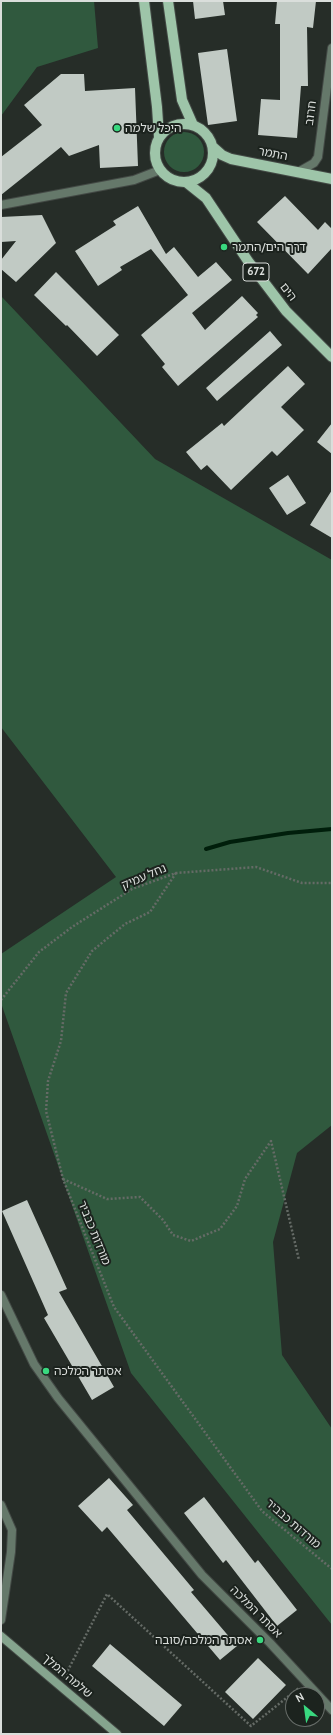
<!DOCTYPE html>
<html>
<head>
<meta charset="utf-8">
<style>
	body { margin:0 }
	#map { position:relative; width:333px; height:1735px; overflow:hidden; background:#262d28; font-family:Cabin,sans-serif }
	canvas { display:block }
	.frame { position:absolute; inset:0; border:2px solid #dadedb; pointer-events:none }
	.north { position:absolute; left:285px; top:1687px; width:40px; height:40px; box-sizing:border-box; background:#1c231e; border:1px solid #686e6a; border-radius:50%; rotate:331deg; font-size:11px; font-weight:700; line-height:16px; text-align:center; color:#dadedb }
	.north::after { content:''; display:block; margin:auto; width:14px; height:18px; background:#39d87f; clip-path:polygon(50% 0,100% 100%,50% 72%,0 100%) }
</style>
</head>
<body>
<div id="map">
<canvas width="333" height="1735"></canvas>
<div class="frame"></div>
<div class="north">N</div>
</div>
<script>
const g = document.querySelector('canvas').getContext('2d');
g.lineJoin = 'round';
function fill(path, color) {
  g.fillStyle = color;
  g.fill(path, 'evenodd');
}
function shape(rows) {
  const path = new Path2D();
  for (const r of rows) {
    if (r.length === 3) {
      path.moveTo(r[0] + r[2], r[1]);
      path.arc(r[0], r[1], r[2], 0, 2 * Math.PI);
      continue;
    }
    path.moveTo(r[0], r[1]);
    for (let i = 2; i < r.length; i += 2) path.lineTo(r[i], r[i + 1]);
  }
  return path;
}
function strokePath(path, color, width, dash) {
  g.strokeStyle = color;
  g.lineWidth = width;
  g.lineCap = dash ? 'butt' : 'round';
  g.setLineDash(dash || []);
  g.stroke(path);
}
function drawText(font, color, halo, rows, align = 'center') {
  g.font = font + ' Cabin,"Noto Sans Hebrew",sans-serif';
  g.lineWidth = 4;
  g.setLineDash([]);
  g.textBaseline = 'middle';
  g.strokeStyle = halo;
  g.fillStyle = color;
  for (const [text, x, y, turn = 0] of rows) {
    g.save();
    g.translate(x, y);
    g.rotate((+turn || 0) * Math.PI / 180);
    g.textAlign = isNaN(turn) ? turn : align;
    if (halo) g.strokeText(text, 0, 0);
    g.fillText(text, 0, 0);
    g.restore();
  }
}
const green = shape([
	[1,1,94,1,98,48,37,67,1,116],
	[184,152,20],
	[1,296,155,459,332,560,332,1125,297,1153,273,1242,282,1355,332,1429,332,1625,131,1373,1,1003,1,954,116,877,1,727]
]);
const stream = shape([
	[206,849,230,842,288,833,332,829]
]);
const building = shape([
	[193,1,223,1,225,15,195,19],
	[277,1,316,1,313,28,307,27,308,86,301,86,297,138,258,135,261,99,280,100,280,24,275,24],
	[227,49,237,121,208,125,198,53],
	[61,74,84,74,85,91,135,88,138,166,100,168,99,145,69,156,61,147,1,195,1,157,42,125,24,105],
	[285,196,318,230,325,222,332,229,332,248,308,274,257,222],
	[138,206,166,254,174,247,198,277,216,262,232,280,192,313,205,330,242,296,258,313,256,315,258,317,178,386,162,367,165,364,141,335,188,295,151,249,120,267,122,270,98,286,75,251,116,225,113,221],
	[42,215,56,243,16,282,1,269,1,260,16,241,1,242,1,217],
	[56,272,119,335,97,356,67,325,66,326,34,295],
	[270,331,282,345,217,401,206,388],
	[288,366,305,384,281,407,304,430,277,456,272,451,231,490,207,465,201,470,186,452,222,423,224,426],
	[332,423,332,454,317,442],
	[288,475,306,503,287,515,269,488],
	[332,490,332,538,310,525],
	[27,1200,67,1289,59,1292,114,1387,92,1400,44,1318,48,1315,2,1211],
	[109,1478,133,1505,127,1510,194,1590,191,1592,237,1646,220,1660,107,1527,102,1532,78,1506],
	[204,1497,255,1563,258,1560,297,1610,277,1626,226,1560,223,1563,184,1513],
	[110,1644,182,1705,164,1726,92,1666],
	[258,1658,286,1685,253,1719,225,1692]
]);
const path = shape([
	[176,873,150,912,125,924,92,951,66,993,61,1041,48,1081,46,1111,63,1179,114,1307,262,1511,332,1569],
	[1,1000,39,952,72,927,132,889,176,873,256,867,302,883,332,883],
	[63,1179,107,1199,140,1197,163,1220,173,1235,191,1241,220,1229,237,1206,245,1179,271,1141,299,1260],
	[64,1678,107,1594,251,1726,299,1688]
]);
const street = shape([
	[298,172,314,163,318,157,332,48],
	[1,205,134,180,160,170],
	[1,1295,34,1364,58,1398,202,1575,270,1643,332,1710],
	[1,1505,12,1530,11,1552,1,1620]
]);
const secondary = shape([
	[1,1636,117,1734]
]);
const primary = shape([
	[144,1,157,107,159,137],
	[168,1,182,100,193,125],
	[184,153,29],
	[213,147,222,155,231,159,332,179],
	[186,182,206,198,248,261,286,311,332,357]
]);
const markers = [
	[117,128,4,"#39d87f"],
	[224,247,4,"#39d87f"],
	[46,1371,4,"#39d87f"],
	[260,1640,4,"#39d87f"]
];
const shields = [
	[256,272,26]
];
const shieldNames = [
	["672",256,272]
];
const streetNames = [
	["חרוב",311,113,-82],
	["התמר",273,154,11],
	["הים",288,292,52],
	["נחל עמיק",144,877,-23],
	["מורדות כבביר",94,1233,68],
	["מורדות כבביר",293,1524,41],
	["אסתר המלכה",256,1612,45],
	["שלמה המלך",67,1676,40]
];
const poiNames = [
	["היכל שלמה",125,128],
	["דרך הים/התמר",232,247],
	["אסתר המלכה",54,1371],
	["אסתר המלכה/סובה",252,1640,"right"]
];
fill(green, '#30593e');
strokePath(stream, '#001e0b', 4);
fill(building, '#c1cac4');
strokePath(street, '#434945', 10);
strokePath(secondary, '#434945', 10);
strokePath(primary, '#434945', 12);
strokePath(path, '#656b66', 2.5, [2, 2]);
strokePath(street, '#65786a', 8);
strokePath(secondary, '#85a48e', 8);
strokePath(primary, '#9ec5a9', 10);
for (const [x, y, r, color] of markers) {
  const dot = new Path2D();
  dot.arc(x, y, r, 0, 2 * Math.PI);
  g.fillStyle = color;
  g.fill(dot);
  strokePath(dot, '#1c231e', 1.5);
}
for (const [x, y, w] of shields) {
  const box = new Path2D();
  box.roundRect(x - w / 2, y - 9, w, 18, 3);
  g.fillStyle = '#1c231e';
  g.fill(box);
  strokePath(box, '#dadedb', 1);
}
drawText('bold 11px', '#dadedb', null, shieldNames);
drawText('12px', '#dadedb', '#1c231e', streetNames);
drawText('12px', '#dadedb', '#1c231e', poiNames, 'left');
</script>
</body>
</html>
